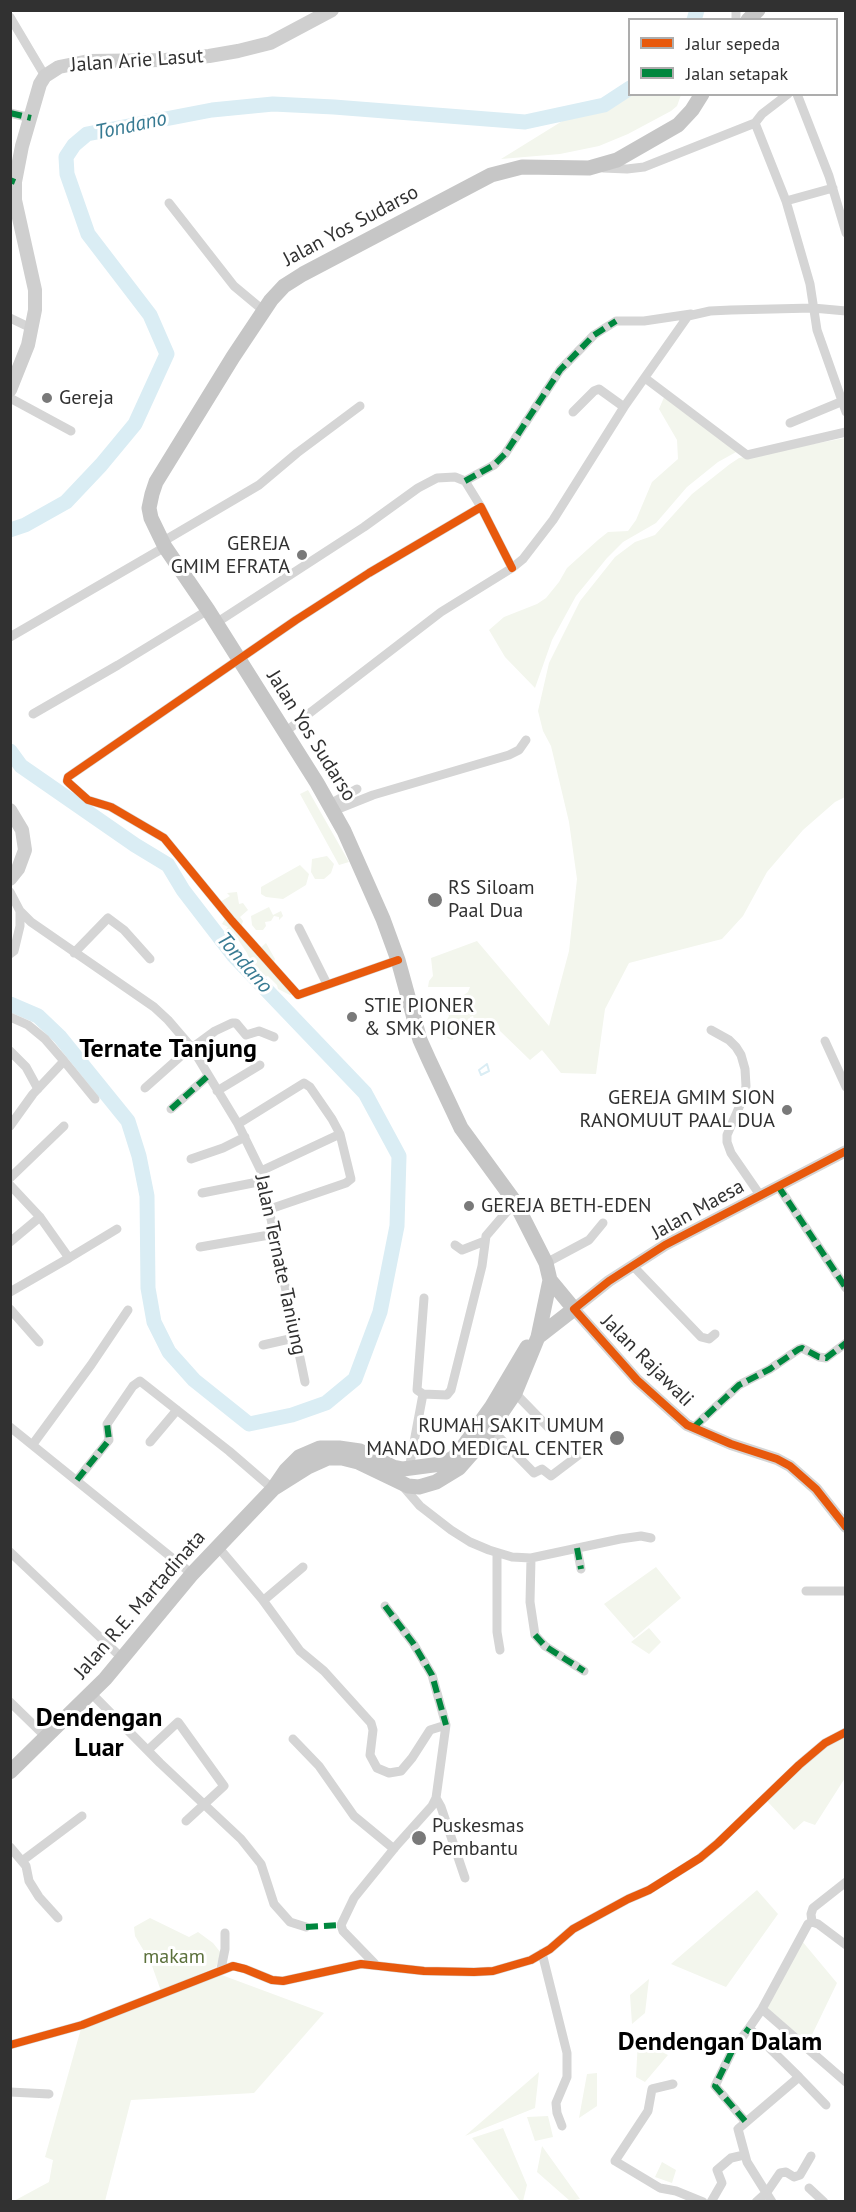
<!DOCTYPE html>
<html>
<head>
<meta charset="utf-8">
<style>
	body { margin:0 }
	#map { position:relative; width:856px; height:2212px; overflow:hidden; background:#fff; font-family:"PT Sans",sans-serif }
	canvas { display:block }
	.frame { position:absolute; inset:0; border:12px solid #313131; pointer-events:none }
	.legend { position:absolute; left:628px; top:18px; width:210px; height:78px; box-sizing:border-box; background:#fff; border:2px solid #adadad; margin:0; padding:8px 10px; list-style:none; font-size:18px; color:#313131 }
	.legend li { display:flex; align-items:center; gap:12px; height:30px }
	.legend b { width:30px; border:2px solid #adadad }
</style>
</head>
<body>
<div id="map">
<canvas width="856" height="2212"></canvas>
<div class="frame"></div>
<ul class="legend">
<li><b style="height:8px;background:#e8590c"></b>Jalur sepeda</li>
<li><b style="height:8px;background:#00873e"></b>Jalan setapak</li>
</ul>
</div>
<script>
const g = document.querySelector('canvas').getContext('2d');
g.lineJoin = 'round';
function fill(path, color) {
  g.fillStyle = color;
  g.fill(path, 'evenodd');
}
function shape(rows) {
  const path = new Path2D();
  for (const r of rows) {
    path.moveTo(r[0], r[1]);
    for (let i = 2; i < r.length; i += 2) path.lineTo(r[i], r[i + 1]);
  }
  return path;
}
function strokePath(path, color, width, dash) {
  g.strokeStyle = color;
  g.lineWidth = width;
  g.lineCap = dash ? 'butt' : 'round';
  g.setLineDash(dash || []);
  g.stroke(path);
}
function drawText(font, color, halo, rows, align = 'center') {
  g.font = font + ' "PT Sans",sans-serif';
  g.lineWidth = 6;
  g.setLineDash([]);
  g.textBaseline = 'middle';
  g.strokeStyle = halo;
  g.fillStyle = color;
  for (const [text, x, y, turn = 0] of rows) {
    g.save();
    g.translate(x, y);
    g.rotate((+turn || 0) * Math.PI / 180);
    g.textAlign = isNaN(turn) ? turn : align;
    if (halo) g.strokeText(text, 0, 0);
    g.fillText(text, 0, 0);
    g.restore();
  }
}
const green = shape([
	[629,90,630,94,681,95,677,106,671,111,628,134,599,146,560,154,501,159,564,120,583,112,611,95],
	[665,395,738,451,718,462,687,487,656,523,623,542,607,558,576,596,552,640,535,688,505,657,489,630,504,617,537,604,546,598,559,582,567,568,598,540,608,532,628,531,636,520,652,482,678,459,677,440,659,409],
	[845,438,845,797,835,802,803,830,767,872,743,916,722,939,629,963,605,1009,596,1074,561,1073,542,1050,530,1060,500,1031,498,1023,492,1027,491,1024,475,1022,473,1016,470,1017,470,1025,464,1031,458,1032,452,1040,447,1038,452,1025,447,1020,449,1016,444,1009,441,1012,433,1011,432,996,454,1002,468,992,470,987,428,987,429,981,433,976,431,958,477,941,549,1026,569,951,577,879,569,822,551,746,543,731,538,711,549,663,580,601,615,557,635,542,655,535,692,494,730,464,739,458],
	[308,790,349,862,339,865,300,794],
	[327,856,334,864,331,873,324,879,315,879,311,872,312,859],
	[300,865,309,874,306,885,283,899,266,897,261,894,261,887],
	[237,892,239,904,243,903,248,910,240,917,243,921,240,930,258,950,266,943,275,959,273,965,295,993,290,995,278,989,277,985,268,976,261,978,255,973,247,953,233,932,226,935,224,932,228,927,222,924,226,917,231,914,228,908,222,907,220,902,230,896,227,893],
	[269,907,273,915,281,911,283,916,279,920,279,917,274,916,271,921,265,922,266,926,263,930,256,930,252,925,251,916],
	[656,1567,681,1598,634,1638,604,1604],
	[649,1628,661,1642,649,1654,631,1642],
	[845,1734,845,1778,815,1825,804,1821,794,1830,768,1802,768,1797,825,1745],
	[757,1890,778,1914,726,1987,671,1964],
	[150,1918,189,1937,198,1932,213,1943,221,1953,216,1967,161,1991,151,1963,135,1936,134,1927],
	[802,1941,837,1983,808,2043,766,2007],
	[219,1974,324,2013,254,2093,131,2100,105,2201,12,2202,49,2182,53,2160,45,2157,82,2025],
	[649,1979,645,2013,632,2024,630,1995],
	[638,2040,668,2055,645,2082,636,2077],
	[539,2072,535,2108,465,2136],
	[597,2073,597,2106,579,2118,587,2074],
	[548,2116,553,2137,535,2141,527,2117],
	[503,2128,527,2185,523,2201,520,2201,472,2138],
	[542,2146,580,2199,570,2201,537,2172],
	[662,2162,676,2170,672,2183,655,2177]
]);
const stream = shape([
	[487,1064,489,1071,481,1075,479,1070,487,1064]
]);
const river = shape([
	[694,20,697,10],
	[10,530,25,525,66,502,101,465,135,424,167,354,150,315,88,234,67,174,66,157,74,145,87,134,212,110,273,104,334,107,525,122,604,105,630,88],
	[10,751,21,766,135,845,168,865,183,890,233,955,365,1093,399,1156,397,1226,380,1312,355,1379,326,1403,292,1415,249,1424,194,1380,169,1352,154,1322,148,1288,147,1196,139,1156,128,1121,60,1037,38,1016,10,1004]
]);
const minor = shape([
	[10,17,45,76],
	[736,20,736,10],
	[788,94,762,114,755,123,786,201,810,284,817,330,846,412],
	[797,94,829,176,846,233],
	[10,113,31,118],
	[603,168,627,169,644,167,755,123],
	[786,201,833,188],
	[169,203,234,286,264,311],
	[10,318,33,329],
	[645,378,747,455,846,432],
	[10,398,71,431],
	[573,412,594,391,599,389,624,407],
	[790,423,843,401],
	[465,481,494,465,505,454,560,370,594,335,616,321,644,321,691,314],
	[162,542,259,485,297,453,360,406],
	[216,623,364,527,418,488,437,478,455,477,465,481,481,507],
	[10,637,165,547],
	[33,714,118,665,208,610],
	[285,732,441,612,512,568,523,559,553,520,624,407,688,316,710,311,731,310,813,308,846,311],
	[330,804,357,789],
	[333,811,373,795,509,755,519,750,526,740],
	[10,892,20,911,31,922,154,1007,168,1020,192,1048,238,1124,261,1171,305,1382],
	[299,928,327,984],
	[74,953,108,918,124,930,150,959],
	[10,954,14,951,20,926,20,911],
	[398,960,298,995,232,921,164,838,111,807,88,800,69,783,67,781,68,777,296,620,369,573,481,507,512,568],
	[10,1017,28,1025,45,1039,64,1061],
	[711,1030,729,1040,736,1047,741,1055,745,1069,746,1086,744,1096,727,1135,727,1142,731,1153,760,1195],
	[825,1041,846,1087],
	[10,1051,26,1067,38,1089],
	[145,1088,181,1056,215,1031,232,1023,236,1023,246,1035,259,1031,274,1037],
	[217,1091,260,1065],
	[171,1109,208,1076],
	[238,1124,304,1083,310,1087,332,1119,340,1134,351,1179,346,1183,270,1209],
	[10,1126,33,1094,64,1061,95,1099],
	[191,1159,223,1148,245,1137],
	[261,1171,340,1134],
	[10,1178,64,1126],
	[10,1185,40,1217,69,1258,10,1292],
	[778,1186,846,1288],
	[202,1193,263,1181],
	[10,1242,40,1217],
	[455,1245,462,1250,485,1241],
	[200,1247,275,1234],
	[69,1258,117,1229],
	[546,1263,589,1240,603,1223],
	[633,1266,701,1337,709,1339,715,1334],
	[424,1298,417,1390,423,1394,447,1395,451,1390,482,1266,486,1236,515,1202],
	[10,1309,39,1342],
	[263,1345,294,1338],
	[515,1393,549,1428],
	[10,1427,192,1574],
	[693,1428,739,1385,770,1369,799,1349,802,1348,819,1357,826,1358,846,1343],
	[491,1429,534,1473,542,1469,551,1476,580,1454],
	[150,1442,177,1410],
	[33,1444,91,1365,128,1310],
	[409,1469,423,1394],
	[77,1480,109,1440,107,1424,133,1386,140,1381,229,1451,273,1489],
	[401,1484,420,1506,451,1530,470,1542,489,1550,512,1557,531,1558,620,1539,641,1536,651,1538],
	[218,1547,262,1599,300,1651,324,1671,371,1723,373,1730,370,1755,377,1768,389,1773,401,1771,412,1758,430,1730,446,1725,436,1798,432,1806,397,1845,354,1898,341,1925,343,1931,375,1964],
	[577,1548,581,1569],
	[10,1552,123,1659],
	[497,1553,497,1632,500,1650],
	[531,1558,530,1602,535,1635,545,1646,584,1671],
	[806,1591,846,1591],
	[264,1600,303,1567],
	[385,1606,413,1643,432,1675,446,1725],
	[91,1693,160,1763,241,1839,261,1864,274,1904,290,1922,306,1927],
	[10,1702,46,1737],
	[293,1739,319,1766,354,1816,394,1849],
	[148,1750,178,1722,224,1786,186,1821],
	[436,1798,441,1807,465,1878],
	[10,1847,26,1866,29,1881,39,1897,58,1918],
	[22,1861,82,1816],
	[812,1922,811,1914,813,1908,846,1882],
	[542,1953,567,2053,567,2077,556,2103,557,2113,562,2126],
	[221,1969,225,1949,225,1933],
	[762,2009,846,2082],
	[10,2045,82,2025,233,1966,245,1969,272,1980,283,1981,361,1964,424,1971,474,1972,493,1971,531,1960,550,1949,573,1929,628,1899,649,1890,700,1858,718,1843,799,1765,825,1743,846,1732],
	[799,2077,826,2105],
	[673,2084,652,2089,648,2111,615,2161,660,2188,676,2191,703,2202],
	[10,2092,49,2094],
	[745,2121,715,2086,732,2051,749,2028],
	[809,2188,824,2202],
	[711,2202,722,2183,717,2170,731,2158,744,2155],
	[756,2202,767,2192,780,2173,786,2172,794,2177,800,2175,811,2156],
	[772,2202,747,2162,738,2129,799,2077,749,2028,762,2009,808,1924,812,1922,818,1924,846,1945]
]);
const tertiary = shape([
	[846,1151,665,1245,609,1281,574,1309,637,1380,687,1425,731,1444,777,1459,790,1466,816,1489,846,1527]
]);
const secondary = shape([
	[10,390,28,345,35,310,35,290,15,200,15,182,22,146,40,84,45,76,59,67,89,61,165,60,209,56,238,51,270,43,332,10],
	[10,810,22,830,25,850,18,869,10,879]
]);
const trunk = shape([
	[748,20,758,10],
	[538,1337,574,1309,550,1280],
	[273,1489,308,1467,328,1458,342,1458,358,1462,408,1486,419,1487,436,1482,459,1468,481,1443,515,1393,538,1337,550,1280,546,1263,515,1202,461,1128,429,1060,420,1040,398,960,383,919,344,831,317,783,208,610,165,547,151,518,149,508,152,494,156,482,233,357,271,300,284,286,303,274,491,175,522,167,589,168,617,160,678,125,692,110,702,94],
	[10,1772,105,1679,192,1574,273,1489,286,1470,299,1457,320,1448,339,1448,360,1451,393,1467,403,1469,441,1464,453,1458,462,1448,492,1406,527,1347]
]);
const quiet = shape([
	[10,113,31,118],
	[10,180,15,182],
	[465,481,494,465,505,454,560,370,594,335,616,321],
	[171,1109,208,1076],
	[778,1186,846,1288],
	[693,1428,739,1385,770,1369,799,1349,802,1348,819,1357,826,1358,846,1343],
	[77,1480,109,1440,107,1424],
	[577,1548,581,1569],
	[385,1606,413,1643,432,1675,446,1725],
	[535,1635,545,1646,584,1671],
	[306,1927,341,1925],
	[745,2121,715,2086,732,2051,749,2028]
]);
const cycleway = shape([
	[398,960,298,995,232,921,164,838,111,807,88,800,69,783,67,781,68,777,296,620,369,573,481,507,512,568],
	[846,1151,665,1245,609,1281,574,1309,637,1380,687,1425,731,1444,777,1459,790,1466,816,1489,846,1527],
	[10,2045,82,2025,233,1966,245,1969,272,1980,283,1981,361,1964,424,1971,474,1972,493,1971,531,1960,550,1949,573,1929,628,1899,649,1890,700,1858,718,1843,799,1765,825,1743,846,1732]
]);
const markers = [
	[47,398,6,"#797979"],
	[302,555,6,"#797979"],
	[435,900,8,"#797979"],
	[352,1017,6,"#797979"],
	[787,1110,6,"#797979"],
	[469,1206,6,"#797979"],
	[617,1438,8,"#797979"],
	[419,1838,8,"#797979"]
];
const streetNames = [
	["Jalan Arie Lasut",137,61,-4],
	["Jalan Yos Sudarso",351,226,-28],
	["Jalan Yos Sudarso",311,736,58],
	["Jalan Maesa",698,1210,-29],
	["Jalan Ternate Taniung",280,1265,78],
	["Jalan Rajawali",647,1361,45],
	["Jalan R.E. Martadinata",140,1605,-49]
];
const poiNames = [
	["Gereja",59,398],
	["GEREJA",290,544,"right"],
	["GMIM EFRATA",290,567,"right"],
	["RS Siloam",448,888],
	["Paal Dua",448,911],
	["STIE PIONER",364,1006],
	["& SMK PIONER",364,1029],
	["GEREJA GMIM SION",775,1098,"right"],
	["RANOMUUT PAAL DUA",775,1121,"right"],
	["GEREJA BETH-EDEN",481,1206],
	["RUMAH SAKIT UMUM",604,1426,"right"],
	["MANADO MEDICAL CENTER",604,1449,"right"],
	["Puskesmas",432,1826],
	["Pembantu",432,1849]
];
const parkNames = [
	["makam",174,1957]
];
const waterNames = [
	["Tondano",131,126,-12],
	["Tondano",244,963,49]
];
const districtNames = [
	["Ternate Tanjung",168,1050],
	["Dendengan",99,1719],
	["Luar",99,1749],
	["Dendengan Dalam",720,2043]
];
fill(green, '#f3f6ed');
strokePath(stream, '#daedf4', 2);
strokePath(river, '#daedf4', 15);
strokePath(minor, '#d5d5d5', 9);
strokePath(tertiary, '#d5d5d5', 12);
strokePath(secondary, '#cfcfcf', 14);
strokePath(trunk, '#c6c6c6', 15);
strokePath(quiet, '#00873e', 6, [12, 6]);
strokePath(cycleway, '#e8590c', 8);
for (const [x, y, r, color] of markers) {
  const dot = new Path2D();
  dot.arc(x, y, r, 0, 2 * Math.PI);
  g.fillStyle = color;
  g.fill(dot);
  strokePath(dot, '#fff', 2);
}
drawText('20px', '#313131', '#fff', streetNames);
drawText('20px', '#313131', '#fff', poiNames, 'left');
drawText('20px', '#5b703b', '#fff', parkNames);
drawText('italic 21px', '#377a92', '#fff', waterNames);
drawText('bold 26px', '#000', '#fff', districtNames);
</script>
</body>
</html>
